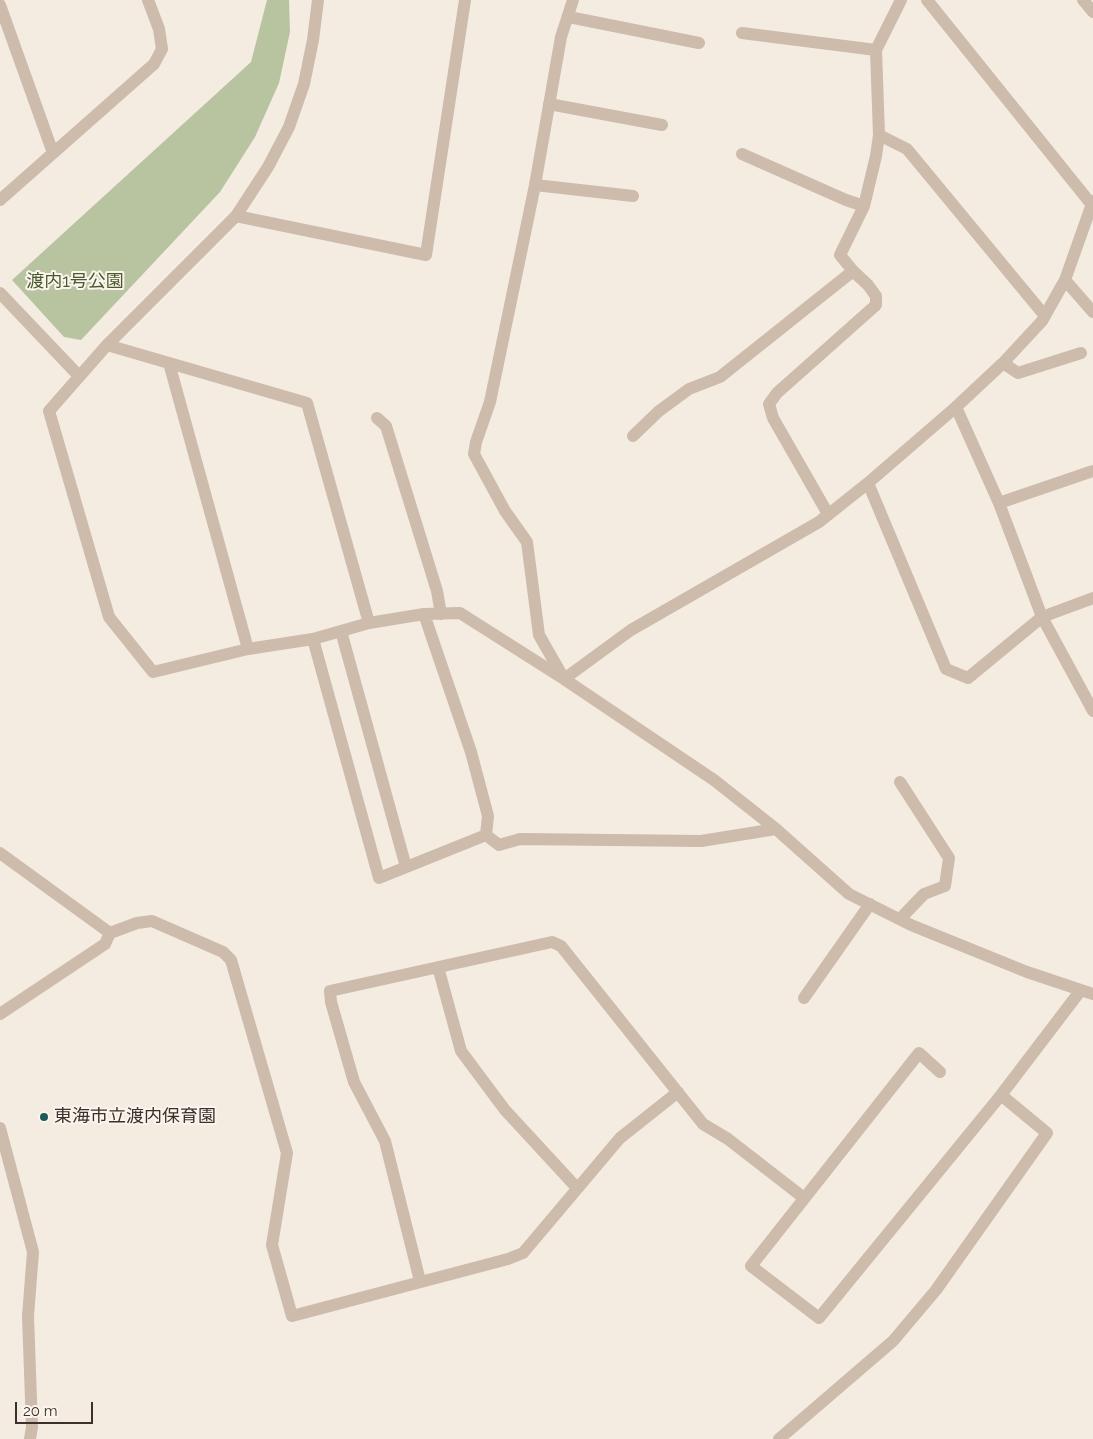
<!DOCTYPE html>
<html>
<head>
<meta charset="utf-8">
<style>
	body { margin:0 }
	#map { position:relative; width:1093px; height:1439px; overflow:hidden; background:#f4ebe1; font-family:Raleway,sans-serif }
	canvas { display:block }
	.scale { position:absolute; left:15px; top:1402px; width:78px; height:22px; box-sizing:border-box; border:2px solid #3b302b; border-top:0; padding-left:6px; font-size:15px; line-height:18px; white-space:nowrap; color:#3b302b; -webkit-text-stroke:4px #fbf5ee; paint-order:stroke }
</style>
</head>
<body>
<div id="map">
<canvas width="1093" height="1439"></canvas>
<div class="scale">20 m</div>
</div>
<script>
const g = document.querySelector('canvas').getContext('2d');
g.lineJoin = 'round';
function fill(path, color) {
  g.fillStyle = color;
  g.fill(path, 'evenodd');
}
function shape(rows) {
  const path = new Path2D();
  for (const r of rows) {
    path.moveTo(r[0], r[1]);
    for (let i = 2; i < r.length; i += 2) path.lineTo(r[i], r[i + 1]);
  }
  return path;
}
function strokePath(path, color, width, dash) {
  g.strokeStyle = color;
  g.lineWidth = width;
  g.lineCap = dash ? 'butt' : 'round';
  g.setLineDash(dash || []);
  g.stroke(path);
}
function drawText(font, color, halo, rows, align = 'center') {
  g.font = font + ' Raleway,"Noto Sans JP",sans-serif';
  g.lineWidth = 4;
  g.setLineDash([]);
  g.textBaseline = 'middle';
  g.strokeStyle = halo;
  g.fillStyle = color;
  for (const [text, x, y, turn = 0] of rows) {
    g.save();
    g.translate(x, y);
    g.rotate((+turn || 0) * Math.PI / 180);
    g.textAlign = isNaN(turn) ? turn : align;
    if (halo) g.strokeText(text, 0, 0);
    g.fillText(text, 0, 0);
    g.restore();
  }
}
const green = shape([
	[267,0,289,0,290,32,279,83,255,137,220,192,81,340,64,337,12,280,251,62]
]);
const minor = shape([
	[318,0,313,40,304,84,289,127,268,167,236,216,107,345,49,411,109,617,153,672,248,649,313,639,369,623,424,614,460,613,564,679,714,780,776,829,849,894,911,925,1027,972,1093,994],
	[927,0,1092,205],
	[1083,0,1093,12],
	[0,5,53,153],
	[569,17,699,43],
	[742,33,876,50],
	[549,104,662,125],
	[879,135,907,149,1045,316],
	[742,154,846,200,864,206],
	[535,185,633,196],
	[0,200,154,64,162,49,159,29,148,0],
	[236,216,426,255,465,0],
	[1065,280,1093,312],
	[0,293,79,376],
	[107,345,307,403,369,623],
	[169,363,248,649],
	[1003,363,1018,373,1081,353],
	[956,407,999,503,1042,617,1093,711],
	[377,418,386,426,437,591,441,614],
	[633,436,659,411,689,389,720,377,853,271],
	[868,483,946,669,968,678,1042,617,1093,598],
	[999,503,1093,471],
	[828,514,773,418,769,404,777,393,876,305,876,296,868,285,853,271,840,255,864,206,876,156,879,135,876,50,901,0],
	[424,614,471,752,488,816,486,835],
	[341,631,406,867],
	[313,639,379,878,486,835],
	[563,677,539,635,527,542,505,511,474,454,476,442,490,402,535,185,561,37,573,0],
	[564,679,631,630,819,522,868,483,956,407,1003,363,1042,321,1065,280,1093,201],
	[900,782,949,858,945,886,924,894,900,919],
	[486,835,499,845,520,839,701,841,776,829],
	[0,853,110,933],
	[438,967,461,1051,505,1110,577,1188],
	[804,998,870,904],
	[0,1014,105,944,110,933,137,923,152,921,223,952,231,960,287,1153,272,1245,292,1316,508,1259,523,1253,620,1138,678,1092],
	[940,1072,919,1053,751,1266,819,1318,1001,1095,1081,990],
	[0,1128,33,1252,28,1316,32,1427,30,1439],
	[420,1281,385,1141,354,1082,331,1002,330,991,339,989,552,942,561,946,703,1124,728,1139,804,1198],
	[779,1439,893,1341,936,1290,1047,1133,1001,1095]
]);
const markers = [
	[44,1117,5,"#1f5a5e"]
];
const parkNames = [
	["渡内1号公園",75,282]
];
const poiNames = [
	["東海市立渡内保育園",54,1117]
];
fill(green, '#b8c4a0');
strokePath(minor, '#cdbbac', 12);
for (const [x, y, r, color] of markers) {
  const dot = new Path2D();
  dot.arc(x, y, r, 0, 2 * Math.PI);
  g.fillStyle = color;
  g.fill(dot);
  strokePath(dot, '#fbf5ee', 2);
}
drawText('18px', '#4a5a2e', '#fbf5ee', parkNames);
drawText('18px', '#3b302b', '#fbf5ee', poiNames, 'left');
</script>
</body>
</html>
